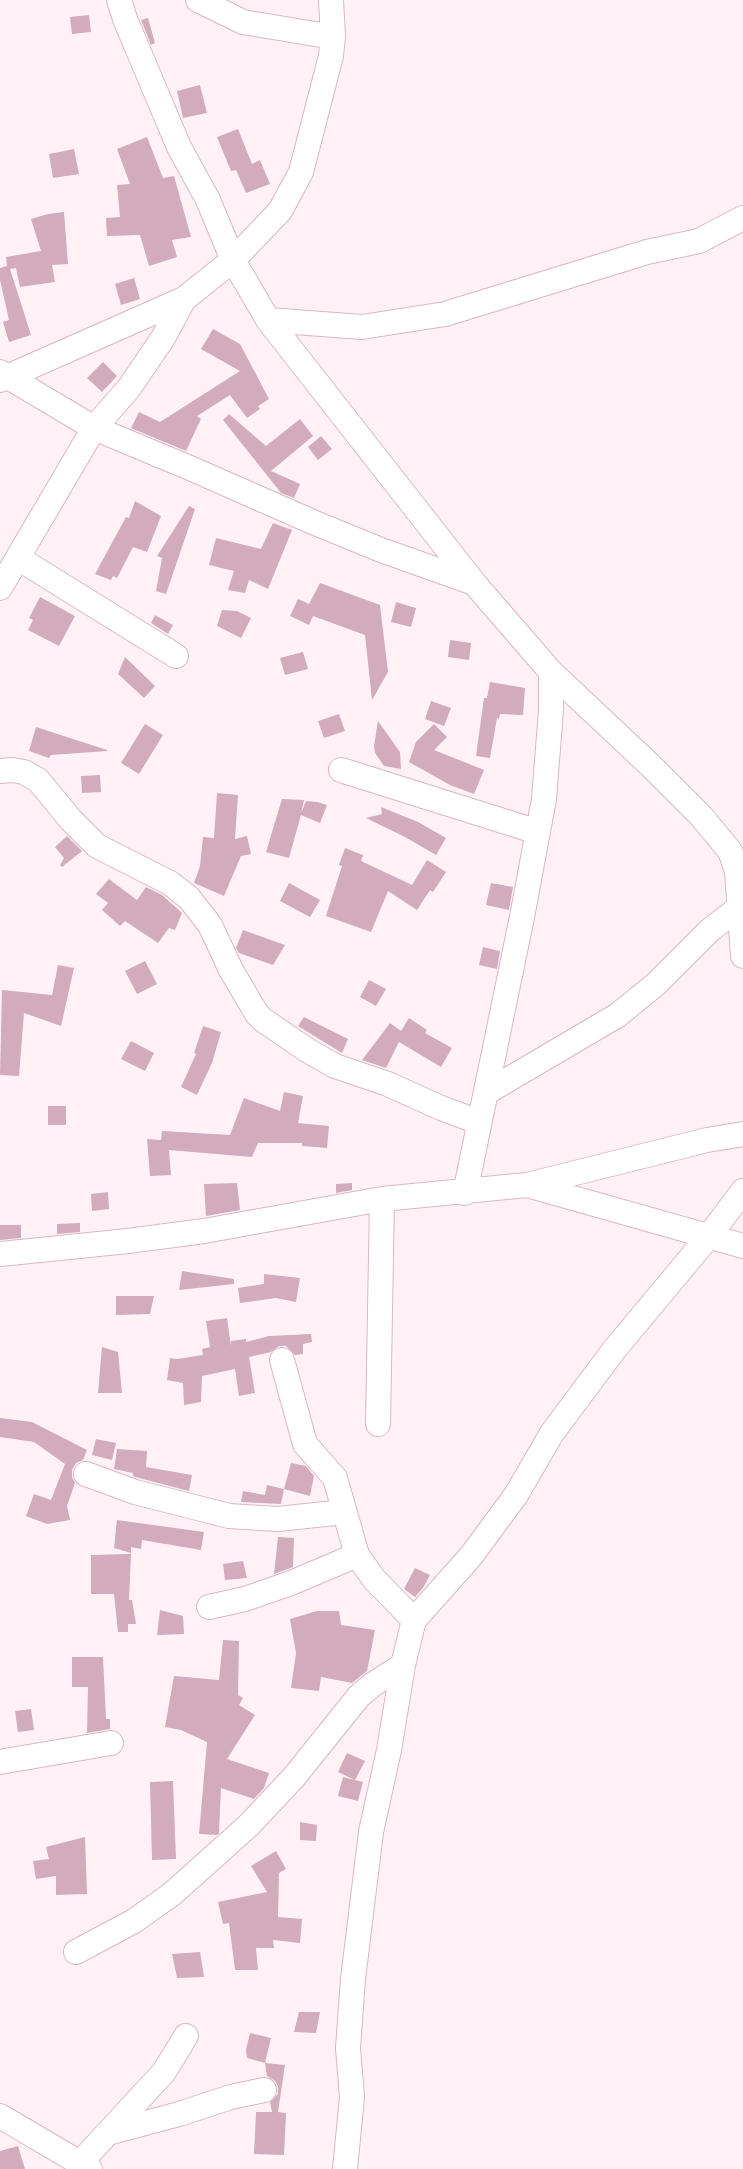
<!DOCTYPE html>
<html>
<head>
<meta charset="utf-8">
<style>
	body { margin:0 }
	canvas { display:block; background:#fff1f6 }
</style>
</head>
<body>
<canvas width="743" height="2169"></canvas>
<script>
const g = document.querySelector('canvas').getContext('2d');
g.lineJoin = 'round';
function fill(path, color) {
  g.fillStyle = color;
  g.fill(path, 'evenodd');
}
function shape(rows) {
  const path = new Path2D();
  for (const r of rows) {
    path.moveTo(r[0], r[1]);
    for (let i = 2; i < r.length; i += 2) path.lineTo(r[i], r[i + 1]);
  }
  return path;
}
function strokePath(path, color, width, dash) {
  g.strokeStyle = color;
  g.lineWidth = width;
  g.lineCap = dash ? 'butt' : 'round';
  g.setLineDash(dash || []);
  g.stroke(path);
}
const building = shape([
	[89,15,91,32,72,34,70,17],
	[148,18,155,43,151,45,141,20],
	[200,85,207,113,183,118,177,91],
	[238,129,252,164,260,160,270,184,246,193,236,170,231,171,217,137],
	[147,137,163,178,174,176,191,237,172,240,177,257,149,266,140,235,107,236,106,218,120,217,117,185,130,184,117,149],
	[74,149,79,174,53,178,49,154],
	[64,212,68,264,52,265,55,282,20,287,16,268,10,269,31,335,9,342,3,322,9,320,0,280,0,268,7,266,6,257,41,251,31,219,48,214],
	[134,278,140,299,121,305,115,284],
	[213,329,240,344,269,399,258,406,260,409,247,418,230,395,197,416,201,419,186,451,131,428,139,412,160,422,240,371,201,349],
	[103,362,117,376,102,392,87,378],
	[229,414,266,446,300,419,313,436,271,471,300,484,294,498,281,493,223,420],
	[321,436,332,449,318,460,308,447],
	[135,501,161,516,147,552,133,547,117,578,113,576,111,580,95,574,126,517,129,518],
	[189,506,195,509,166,594,156,591,162,558,157,556],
	[273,523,292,530,268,589,249,580,245,593,228,590,234,571,209,565,216,538,261,549],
	[320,583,380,605,388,672,372,700,365,635,313,616,309,625,290,616,298,599,309,604],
	[40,597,75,616,59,646,28,630,33,620,29,618],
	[396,602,416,608,411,627,391,622],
	[222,610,237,611,251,618,241,638,217,626],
	[155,615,173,625,168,634,151,623],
	[450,640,471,643,469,660,448,657],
	[303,652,308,669,285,675,280,658],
	[125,657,155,686,144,698,118,674],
	[490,682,525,688,523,715,500,714,499,719,497,718,490,758,476,756,484,698,487,698],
	[431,701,451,708,444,726,425,719],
	[339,714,345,731,324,738,318,721],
	[378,721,400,752,401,769,384,766,375,753,374,746],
	[145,724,163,735,139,774,121,763],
	[434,724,447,737,434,750,484,770,474,794,450,785,409,762,416,742],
	[36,727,107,750,107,751,51,755,49,758,29,751],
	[100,775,101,792,82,793,81,776],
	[217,793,238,795,235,839,247,836,251,854,241,856,224,896,194,883,200,866,203,837,214,838],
	[282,799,304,800,301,813,306,801,317,802,327,805,320,823,301,815,289,858,266,852],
	[381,807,418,822,446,838,436,855,405,837,366,818,382,814],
	[67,836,82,851,62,867,60,865,64,858,55,847],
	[345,848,363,855,361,861,412,885,427,860,446,872,433,892,430,890,417,910,388,891,371,932,326,916,342,866,339,865],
	[109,879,137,900,146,887,162,895,182,913,175,930,169,928,158,943,125,921,120,926,102,910,108,903,96,894],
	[289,883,320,900,310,917,280,901],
	[491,883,513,887,509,910,486,905],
	[243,930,285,945,273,965,239,953,236,948],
	[483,947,500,951,497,969,479,965],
	[145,961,157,984,137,994,125,971],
	[58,965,74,968,61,1026,24,1013,19,1076,0,1075,2,990,52,995],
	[369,980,386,989,376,1006,360,997],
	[304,1017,348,1039,342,1053,298,1026],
	[409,1018,427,1030,425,1033,452,1048,441,1067,399,1042,386,1068,362,1060,390,1023,401,1031],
	[203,1026,221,1032,212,1063,197,1095,181,1087,196,1054,194,1053],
	[131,1041,154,1053,145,1071,121,1059],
	[284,1092,303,1096,298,1123,329,1126,327,1148,302,1146,302,1143,258,1143,252,1157,169,1150,171,1175,150,1176,147,1139,161,1140,162,1131,230,1135,244,1098,280,1111],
	[48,1106,66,1106,66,1125,48,1125],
	[237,1183,240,1210,206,1216,204,1184],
	[352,1183,352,1190,336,1193,336,1184],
	[108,1192,109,1209,92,1211,91,1194],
	[80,1223,80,1232,57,1234,57,1224],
	[0,1225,21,1225,21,1238,0,1240],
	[182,1271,234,1279,234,1284,179,1290],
	[264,1274,300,1278,296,1302,276,1298,240,1303,238,1288,264,1284],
	[116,1296,154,1296,150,1314,116,1315],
	[227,1318,231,1346,231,1341,246,1339,246,1342,269,1336,311,1334,312,1342,303,1344,303,1354,295,1355,286,1346,279,1346,271,1352,249,1357,255,1393,239,1396,235,1369,202,1376,201,1402,184,1405,183,1383,167,1380,170,1358,177,1359,203,1355,202,1349,210,1347,206,1321],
	[102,1347,118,1352,122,1393,98,1393],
	[0,1418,32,1422,87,1450,83,1460,76,1463,72,1470,72,1477,75,1483,67,1506,70,1520,47,1524,26,1516,34,1494,51,1500,65,1464,34,1442,0,1437],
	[96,1439,116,1443,112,1460,92,1455],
	[117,1449,147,1451,146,1467,192,1475,189,1491,139,1478,133,1476,133,1473,114,1469],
	[291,1463,306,1466,314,1476,310,1496,284,1489],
	[267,1485,284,1489,281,1504,241,1502,243,1491,265,1495],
	[117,1520,204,1532,201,1550,142,1540,141,1549,131,1547,131,1553,114,1548],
	[278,1537,294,1538,293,1567,274,1574],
	[131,1554,129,1600,132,1600,136,1624,128,1624,128,1632,118,1632,114,1594,91,1594,91,1555],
	[243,1561,247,1578,225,1580,223,1564],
	[415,1568,430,1575,423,1588,415,1597,404,1589],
	[160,1610,183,1616,184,1634,157,1635],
	[317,1611,339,1611,341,1625,375,1630,367,1671,352,1683,321,1677,319,1691,291,1688,296,1653,290,1619],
	[223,1640,239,1641,238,1695,243,1698,239,1705,255,1715,227,1759,269,1773,264,1788,254,1799,221,1788,219,1833,217,1835,199,1834,207,1742,181,1730,165,1727,174,1676,219,1680],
	[72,1657,103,1657,106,1719,110,1719,110,1729,87,1733,88,1687,72,1687],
	[31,1709,34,1730,18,1732,15,1711],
	[347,1753,365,1761,355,1780,338,1772],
	[343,1777,363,1782,358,1801,338,1796],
	[173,1781,176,1859,152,1860,150,1782],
	[300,1822,317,1825,316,1841,300,1840],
	[85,1837,87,1894,56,1895,56,1876,36,1879,33,1861,49,1859,46,1847],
	[276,1851,286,1869,279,1873,278,1917,302,1919,300,1943,273,1940,274,1948,256,1948,258,1970,235,1970,229,1923,223,1924,218,1902,267,1892,251,1866],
	[200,1952,204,1977,177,1978,172,1954],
	[299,2012,320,2012,316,2033,294,2032],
	[250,2033,271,2038,265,2063,247,2058,246,2050],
	[265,2063,285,2065,278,2112,286,2113,284,2155,254,2154,256,2112,272,2112,270,2102,278,2094,278,2086,275,2081,267,2076],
	[18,2146,25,2169,0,2169,0,2151]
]);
const minor = shape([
	[198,0,243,22,333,37],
	[331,0,333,37,331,56,301,172,280,211,233,260,268,320,474,583,551,672,651,766,701,816,730,851,737,871,743,956],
	[268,320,362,327,445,314,647,252,699,241,743,218],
	[0,372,94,428,190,468,315,523,381,550,474,583],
	[0,380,184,299,233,260,208,200,179,147,125,19,119,0],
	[18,558,176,656],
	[0,588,94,428,129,388,163,338,184,299],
	[341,770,538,832],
	[0,771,12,770,24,772,38,780,71,820,97,846,170,883,189,898,210,925,231,970,257,1014,263,1020,307,1050,335,1066,388,1084,441,1108,479,1122],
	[487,1092,618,1015,656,984,710,930,740,907],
	[527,1185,743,1246],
	[465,1193,522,917,544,799,551,710,551,672],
	[0,1254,128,1241,204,1231,382,1199,527,1185,707,1140,743,1134],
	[282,1360,305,1444,335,1478,357,1555,374,1579,414,1620],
	[378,1424,382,1199],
	[86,1474,135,1492,229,1516,278,1519,344,1512],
	[209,1607,245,1599,291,1583,357,1555],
	[0,1762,111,1743],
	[76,1952,134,1921,172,1894,249,1825,294,1777,359,1696,372,1685,403,1665],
	[0,2116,90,2169],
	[108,2133,179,2114,231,2097,264,2090],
	[80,2163,164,2072,186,2036],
	[345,2169,352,2097,348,2048,353,1979,371,1832,389,1750,403,1665,414,1620,471,1556,516,1495,552,1433,614,1350,709,1236,743,1191]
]);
fill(building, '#d2acbc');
strokePath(minor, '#d9b7c5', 26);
strokePath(minor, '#fff', 24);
</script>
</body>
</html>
